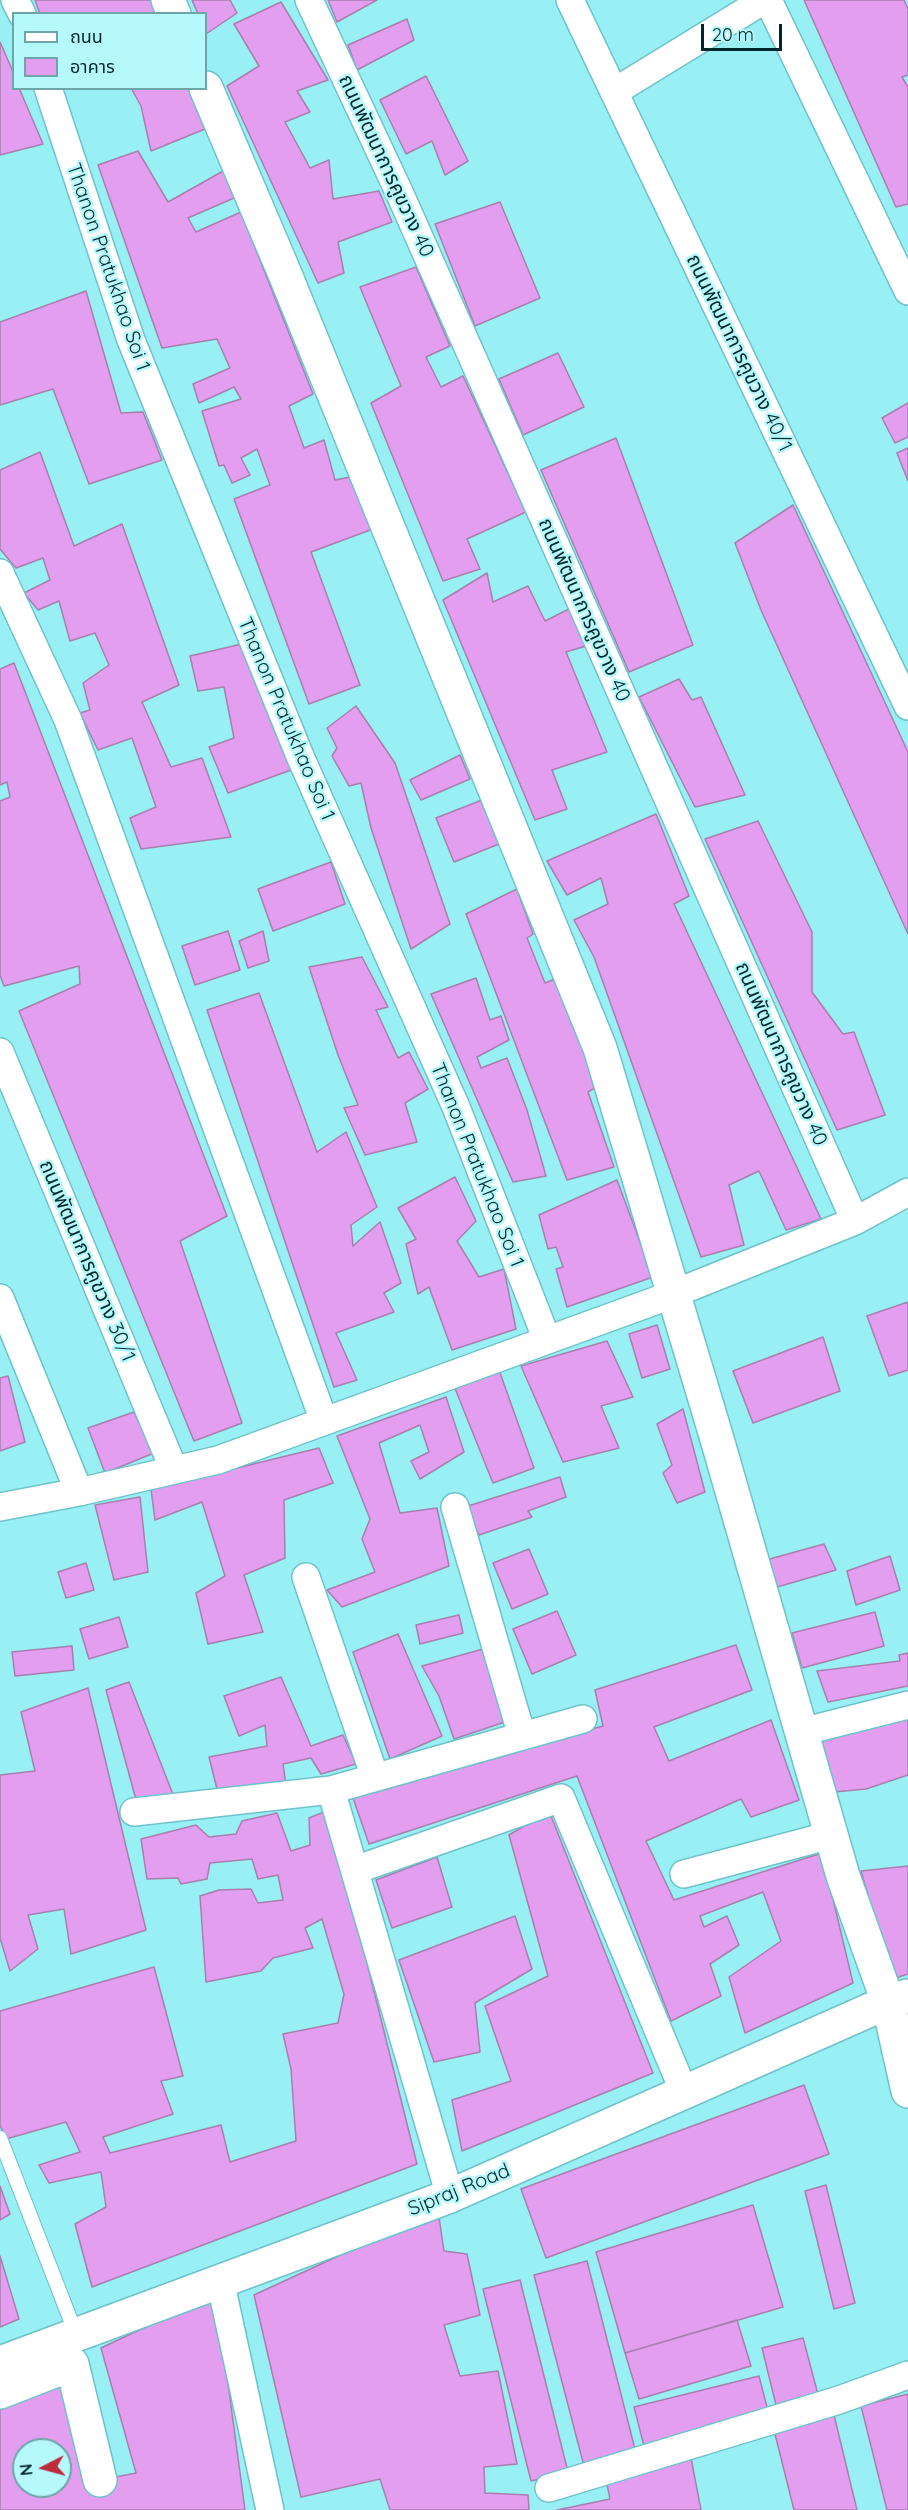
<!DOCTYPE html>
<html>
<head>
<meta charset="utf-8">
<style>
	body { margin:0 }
	#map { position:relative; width:908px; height:2510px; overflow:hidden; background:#98eff4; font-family:Quicksand,"Noto Sans Thai",sans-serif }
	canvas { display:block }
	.legend { position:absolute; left:12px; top:12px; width:195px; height:78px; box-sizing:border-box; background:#b6f9fd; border:2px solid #6da5a8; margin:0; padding:8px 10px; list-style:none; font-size:18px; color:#002729 }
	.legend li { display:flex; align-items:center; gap:12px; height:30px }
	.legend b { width:30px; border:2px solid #6da5a8 }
	.north { position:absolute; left:12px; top:2438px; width:60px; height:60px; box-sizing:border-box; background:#b6f9fd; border:2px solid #6da5a8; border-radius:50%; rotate:264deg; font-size:16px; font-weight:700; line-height:24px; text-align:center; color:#002729 }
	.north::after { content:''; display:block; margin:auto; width:21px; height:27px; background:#bc2c3a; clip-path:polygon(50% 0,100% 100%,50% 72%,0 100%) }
	.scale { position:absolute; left:701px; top:24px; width:81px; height:27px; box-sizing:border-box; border:3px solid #002729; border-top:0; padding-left:8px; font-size:18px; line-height:21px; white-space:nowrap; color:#002729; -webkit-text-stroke:4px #b6f9fd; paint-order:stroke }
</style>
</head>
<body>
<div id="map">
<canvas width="908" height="2510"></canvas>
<ul class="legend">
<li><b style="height:8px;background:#fff"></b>ถนน</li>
<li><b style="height:16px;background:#e39ef0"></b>อาคาร</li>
</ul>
<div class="north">N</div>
<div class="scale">20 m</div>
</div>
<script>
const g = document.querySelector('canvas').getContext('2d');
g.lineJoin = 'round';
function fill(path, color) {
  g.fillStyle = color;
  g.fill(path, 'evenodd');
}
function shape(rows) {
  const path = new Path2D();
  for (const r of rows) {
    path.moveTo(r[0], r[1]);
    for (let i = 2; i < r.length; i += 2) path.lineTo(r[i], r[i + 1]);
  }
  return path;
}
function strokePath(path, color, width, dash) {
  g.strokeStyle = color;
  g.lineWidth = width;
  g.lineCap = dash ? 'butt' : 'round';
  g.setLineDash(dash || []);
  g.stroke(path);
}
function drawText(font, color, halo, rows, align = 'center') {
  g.font = font + ' Quicksand,"Noto Sans Thai",sans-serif';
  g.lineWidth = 5;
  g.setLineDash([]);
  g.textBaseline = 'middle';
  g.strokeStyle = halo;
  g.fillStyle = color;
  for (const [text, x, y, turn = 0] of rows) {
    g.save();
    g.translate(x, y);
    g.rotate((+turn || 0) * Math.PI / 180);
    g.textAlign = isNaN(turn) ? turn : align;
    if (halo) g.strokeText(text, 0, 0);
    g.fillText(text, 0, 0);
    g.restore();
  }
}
const building = shape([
	[35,0,152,0,158,14,40,14,35,0],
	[192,0,230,0,237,13,206,34,206,14,198,14,192,0],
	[328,0,377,0,337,22,328,0],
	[804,0,904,0,908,9,908,75,902,77,908,87,908,204,896,207,804,0],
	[281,2,328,80,297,91,310,112,285,122,310,168,329,160,333,199,379,191,392,222,338,242,344,273,318,283,227,86,259,66,234,24,281,2],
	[407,19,414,40,357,70,348,45,407,19],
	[0,42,14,74,14,88,19,88,43,144,0,155,0,42],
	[426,76,468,161,445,175,432,141,406,154,380,100,426,76],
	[131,88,192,88,205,129,151,151,141,106,131,88],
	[138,151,168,202,225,170,234,198,188,218,196,232,241,212,313,394,289,406,304,448,324,440,335,480,360,475,381,526,311,552,360,685,309,704,234,499,270,485,257,449,241,458,250,475,232,483,224,465,219,466,202,411,241,399,234,387,199,403,193,384,230,368,217,339,162,348,98,165,138,151],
	[500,202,540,298,475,326,435,224,500,202],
	[416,267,450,346,426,357,441,387,463,376,526,512,467,539,480,569,443,581,371,403,401,386,360,287,416,267],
	[86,291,121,413,143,412,162,460,89,484,53,389,0,405,0,322,86,291],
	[558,353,584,407,523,435,499,379,558,353],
	[908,403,908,437,895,443,882,418,908,403],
	[616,438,693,645,629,672,541,470,616,438],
	[908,448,908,481,897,453,908,448],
	[40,452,74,546,122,524,179,685,142,702,171,767,202,758,231,837,141,849,130,818,156,807,132,738,98,750,80,713,90,710,83,683,109,665,95,633,70,641,59,601,38,610,24,593,50,580,43,558,16,568,0,549,0,470,40,452],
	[793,505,908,752,908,934,761,610,735,543,793,505],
	[487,573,493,602,528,586,545,621,571,608,586,646,566,652,607,752,552,770,567,809,535,820,443,600,487,573],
	[242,644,291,770,228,793,209,747,234,738,224,687,198,691,190,656,242,644],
	[14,663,227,1216,180,1241,242,1423,194,1441,19,1011,80,984,79,966,4,986,0,975,0,801,10,797,7,782,0,785,0,669,14,663],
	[679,679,692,700,701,697,745,795,695,807,639,697,679,679],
	[356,706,395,763,450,924,411,949,371,828,361,783,349,786,332,756,337,748,327,728,356,706],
	[460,755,470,779,421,800,410,780,460,755],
	[482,800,499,844,454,862,436,818,482,800],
	[656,814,689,896,674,904,821,1219,786,1230,759,1171,729,1185,744,1245,701,1257,594,957,574,920,608,904,601,878,567,895,547,861,656,814],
	[758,821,812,932,812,992,843,1034,854,1032,885,1115,837,1130,705,839,758,821],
	[331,862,345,904,273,931,258,889,331,862],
	[517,889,533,934,527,938,545,983,555,979,600,1085,588,1092,614,1167,567,1180,466,914,517,889],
	[228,931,240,970,195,985,182,946,228,931],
	[263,931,269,961,248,968,239,941,263,931],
	[362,957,388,1007,376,1010,398,1058,409,1052,428,1089,405,1103,417,1142,365,1155,344,1108,358,1105,338,1055,309,967,362,957],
	[476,978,490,1020,501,1016,509,1040,477,1057,481,1068,507,1058,527,1110,546,1176,513,1182,431,994,476,978],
	[259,993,317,1152,346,1132,377,1207,351,1225,353,1246,380,1222,401,1283,384,1293,394,1312,336,1333,357,1380,334,1387,207,1010,259,993],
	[455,1177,476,1221,457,1241,479,1277,504,1269,516,1329,452,1350,429,1287,418,1294,406,1244,416,1239,398,1208,455,1177],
	[617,1180,653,1277,567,1307,556,1269,563,1267,556,1247,548,1249,539,1215,617,1180],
	[908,1302,908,1370,889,1376,867,1316,908,1302],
	[657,1325,670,1369,642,1378,629,1334,657,1325],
	[823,1337,840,1391,753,1423,733,1371,823,1337],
	[607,1341,633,1397,601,1406,619,1448,563,1462,521,1366,607,1341],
	[499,1370,534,1468,493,1483,454,1386,499,1370],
	[8,1376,25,1442,0,1451,0,1378,8,1376],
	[446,1397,464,1452,420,1479,411,1461,429,1452,420,1425,379,1443,400,1513,437,1508,449,1566,342,1607,327,1590,375,1572,362,1539,370,1519,337,1436,446,1397],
	[683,1409,705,1492,677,1503,663,1473,672,1465,657,1424,683,1409],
	[134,1412,154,1453,105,1473,88,1428,134,1412],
	[319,1448,333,1483,284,1500,285,1558,244,1575,263,1632,208,1644,196,1593,225,1576,202,1502,155,1520,151,1489,319,1448],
	[560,1477,566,1497,528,1511,532,1517,479,1535,465,1507,560,1477],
	[140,1497,148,1572,114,1580,95,1505,140,1497],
	[824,1544,836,1570,777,1587,766,1560,824,1544],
	[529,1549,548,1594,512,1609,493,1563,529,1549],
	[890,1556,900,1590,856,1605,847,1571,890,1556],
	[86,1563,94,1590,66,1598,58,1572,86,1563],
	[557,1611,576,1655,532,1674,513,1629,557,1611],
	[875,1612,884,1646,802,1668,792,1633,875,1612],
	[459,1615,463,1633,420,1644,416,1625,459,1615],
	[119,1617,128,1647,89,1659,80,1629,119,1617],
	[398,1634,442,1736,390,1759,353,1652,398,1634],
	[736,1645,752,1690,654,1727,669,1761,771,1720,799,1800,751,1817,741,1799,646,1841,674,1900,822,1853,853,1983,745,2033,729,1977,781,1941,763,1892,700,1916,704,1927,727,1916,739,1945,710,1964,721,1996,671,2021,577,1776,369,1844,352,1795,603,1726,595,1690,736,1645],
	[72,1646,74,1670,15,1676,12,1652,72,1646],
	[483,1649,505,1722,454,1739,439,1696,422,1666,483,1649],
	[908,1653,908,1686,828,1702,817,1671,900,1661,899,1655,908,1653],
	[281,1677,311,1746,343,1735,356,1764,321,1774,311,1758,283,1764,287,1792,218,1793,209,1757,267,1746,265,1725,239,1736,224,1696,281,1677],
	[129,1682,174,1797,138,1807,106,1690,129,1682],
	[88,1688,146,1930,71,1954,64,1909,28,1915,38,1949,10,1971,0,1938,0,1775,35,1771,21,1712,88,1688],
	[908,1716,908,1775,866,1789,834,1792,821,1739,908,1716],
	[329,1810,417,2164,92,2287,75,2224,106,2207,101,2172,49,2183,39,2165,80,2152,66,2122,6,2139,0,2125,0,2011,154,1967,183,2076,161,2081,173,2114,103,2137,110,2153,221,2125,230,2162,296,2141,291,2069,283,2034,338,2023,344,1994,322,1919,305,1928,313,1948,273,1958,261,1971,206,1982,200,1896,219,1890,251,1889,258,1903,283,1900,278,1875,258,1879,252,1859,210,1863,207,1879,181,1884,178,1878,147,1879,141,1839,196,1825,209,1837,236,1834,242,1821,277,1813,291,1851,310,1845,309,1818,329,1810],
	[549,1811,653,2073,462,2151,452,2100,511,2081,485,2006,548,1976,509,1835,549,1811],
	[437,1857,452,1907,392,1928,376,1880,437,1857],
	[908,1866,908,1974,896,1978,877,1927,861,1871,908,1866],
	[515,1916,532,1969,475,2003,480,2052,434,2062,399,1960,515,1916],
	[804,2085,829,2154,546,2258,521,2189,804,2085],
	[826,2185,855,2303,834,2309,805,2191,826,2185],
	[0,2186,10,2214,0,2220,0,2186],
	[753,2205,783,2307,625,2353,596,2252,753,2205],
	[438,2210,444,2251,467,2254,480,2315,444,2325,460,2376,498,2371,517,2464,484,2467,485,2493,528,2495,529,2510,390,2510,380,2479,301,2497,254,2295,438,2210],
	[0,2256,19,2319,0,2327,0,2256],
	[587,2261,636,2453,584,2466,534,2275,587,2261],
	[520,2280,568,2472,531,2481,483,2289,520,2280],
	[216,2294,245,2510,0,2510,0,2392,72,2364,100,2480,136,2473,101,2348,216,2294],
	[24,2450,60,2450,60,2486,24,2486,24,2450],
	[737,2320,751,2366,639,2399,625,2353,737,2320],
	[803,2338,820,2402,778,2413,762,2348,803,2338],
	[759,2376,769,2415,644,2446,634,2407,759,2376],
	[908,2394,908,2510,887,2510,861,2406,908,2394],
	[834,2415,857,2510,794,2510,774,2430,834,2415],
	[691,2458,701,2510,557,2510,610,2499,605,2475,691,2458]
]);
const lane = shape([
	[0,2138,76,2334]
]);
const street = shape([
	[15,0,22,14],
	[309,0,400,194,855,1221],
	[570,0,908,706],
	[768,0,908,291],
	[48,88,131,340,300,756,456,1107,547,1340],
	[614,92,764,0],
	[0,573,68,720,324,1421],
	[0,1052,174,1470],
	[0,1298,79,1492],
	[0,1507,79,1492,218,1460,663,1298,855,1221,908,1192],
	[455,1507,522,1736],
	[306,1577,375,1777],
	[801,1732,908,1705],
	[331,1790,450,2196],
	[134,1812,331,1790,583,1719],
	[355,1870,561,1798,684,2092],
	[684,1874,831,1835],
	[220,2280,270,2510],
	[549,2488,839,2400,908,2375]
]);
const secondary = shape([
	[168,0,174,14],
	[206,88,285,274,600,1048,717,1439,843,1876,888,2002,908,2091],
	[0,2363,450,2196,888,2002,907,1996],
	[0,2392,72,2364,100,2480]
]);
const streetNames = [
	["ถนนพัฒนาการคูขวาง 40",386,166,65],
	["Thanon Pratukhao Soi 1",108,267,71],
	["ถนนพัฒนาการคูขวาง 40/1",739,353,64],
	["ถนนพัฒนาการคูขวาง 40",584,610,66],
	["Thanon Pratukhao Soi 1",286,719,67],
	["ถนนพัฒนาการคูขวาง 40",781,1054,66],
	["Thanon Pratukhao Soi 1",477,1165,68],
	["ถนนพัฒนาการคูขวาง 30/1",87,1261,67],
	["Sipraj Road",459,2190,-22]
];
fill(building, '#e39ef0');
strokePath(building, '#a87faf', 1.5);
strokePath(lane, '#6dc3c9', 16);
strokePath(street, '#6dc3c9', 30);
strokePath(secondary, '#6dc3c9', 36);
strokePath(lane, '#fff', 14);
strokePath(street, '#fff', 27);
strokePath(secondary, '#fff', 33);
drawText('20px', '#002729', '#b6f9fd', streetNames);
</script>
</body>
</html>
